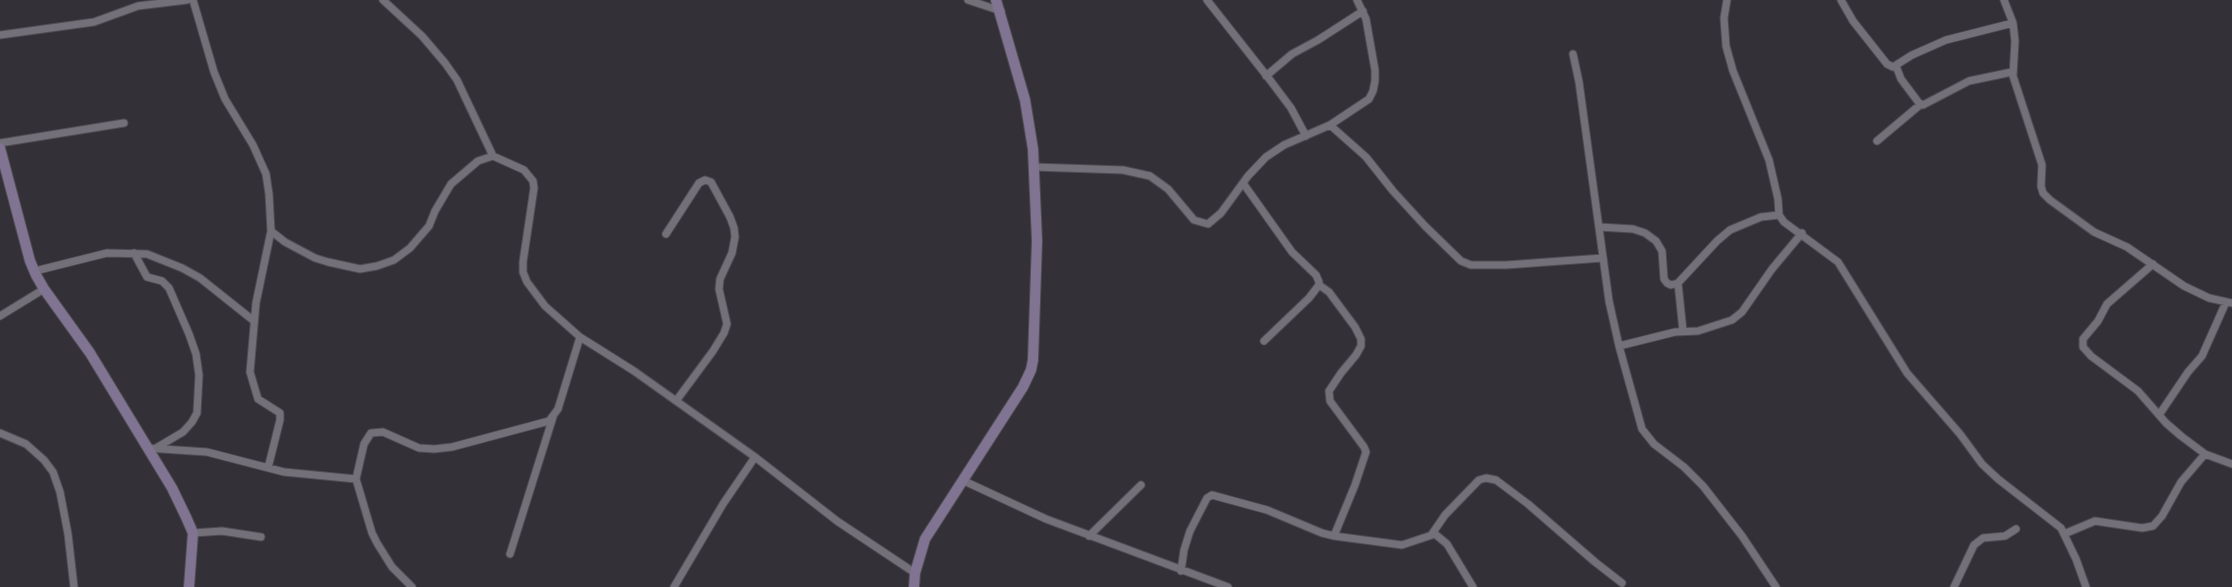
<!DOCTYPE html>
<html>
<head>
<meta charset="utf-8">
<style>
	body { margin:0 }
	canvas { display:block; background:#333038 }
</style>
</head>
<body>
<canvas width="2232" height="587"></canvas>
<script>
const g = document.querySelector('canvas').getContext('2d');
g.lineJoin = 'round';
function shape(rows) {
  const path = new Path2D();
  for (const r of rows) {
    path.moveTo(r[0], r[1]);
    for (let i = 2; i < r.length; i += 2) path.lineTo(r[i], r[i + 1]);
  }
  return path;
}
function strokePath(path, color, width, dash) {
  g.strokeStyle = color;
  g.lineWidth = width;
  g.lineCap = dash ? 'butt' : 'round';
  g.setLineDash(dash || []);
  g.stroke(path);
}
const street = shape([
	[193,0,214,72,225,99,253,145,266,174,269,194,271,231,285,242,315,258,328,262,360,269,377,266,394,260,410,248,429,226,435,211,451,184,478,161,493,156,524,170,533,181,534,188,523,262,523,272,527,282,545,306,580,337,634,371,755,457,837,521,915,573],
	[383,0,422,36,445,63,457,80,493,156],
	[968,0,1001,11],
	[1207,0,1270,80,1291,108,1306,136],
	[1727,0,1724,18,1726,46,1733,71,1769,160,1778,199,1779,215,1784,222,1838,262,1907,373,1960,434,1982,464,1998,479,2061,528,2076,559,2086,587],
	[1841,0,1853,21,1887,64,1893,67,1912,55,1946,40,2013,23],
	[2004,0,2013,23,2015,41,2013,76,2042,165,2041,186,2043,193,2050,200,2094,232,2127,247,2184,286,2209,298,2232,303],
	[0,35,94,22,138,6,187,0],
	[1573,54,1579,82,1609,301,1619,346,1642,429,1654,444,1684,467,1703,486,1742,536,1776,587],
	[1896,66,1901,79,1919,103,1923,105,1969,81,2012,72],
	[1266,76,1292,54,1318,40,1363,11],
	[1330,125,1366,157,1393,191,1425,226,1461,261,1471,265,1506,265,1603,258],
	[1877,141,1921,104],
	[0,143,124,123],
	[1034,167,1123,170,1150,176,1168,189,1194,220,1208,224,1221,213,1248,176,1266,157,1284,145,1330,125,1369,99,1373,91,1375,81,1375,70,1366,19,1357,0],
	[1243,183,1292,252,1316,275,1319,282,1319,285,1309,298,1264,341],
	[1599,227,1633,229,1645,233,1656,241,1662,251,1664,279,1667,283,1671,285,1678,283,1717,241,1730,230,1761,217,1779,215],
	[666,234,699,183,705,180,711,182,730,217,734,228,735,237,732,253,720,279,719,289,727,324,724,333,713,351,676,401],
	[134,253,147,277,162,281,169,288,189,334,196,354,199,375,197,413,192,422,183,432,156,448],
	[2153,264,2107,304,2098,321,2083,339,2083,347,2091,356,2138,391,2166,423,2181,436,2205,454,2232,464],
	[35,271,107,253,147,254,182,268,200,278,254,321],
	[1678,283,1683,331],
	[1319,285,1329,292,1355,327,1361,339,1361,346,1356,355,1341,373,1329,391,1330,401,1364,447,1366,452,1355,485,1334,536],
	[0,316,44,289],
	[1619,346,1675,332,1698,331,1732,320,1742,312,1772,269,1802,233],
	[2159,415,2188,372,2202,356,2226,302],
	[0,433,26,444,44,460,53,472,60,492,68,534,74,587],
	[147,448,207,452,284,472,356,479,364,444,371,433,383,432,419,448,434,449,452,447,549,421,558,409,580,337],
	[268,468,280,420,280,413,258,399,250,372,256,303,271,231],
	[356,479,372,533,377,543,392,567,412,587],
	[962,480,1046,519,1228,587],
	[193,533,222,531,261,537],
	[1432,534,1445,515,1479,480,1486,478,1496,480,1528,504,1595,562,1622,583],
	[2064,534,2095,521,2142,528,2153,526,2162,516,2181,482,2205,454],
	[1089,536,1141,485],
	[510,554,553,417],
	[1181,571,1184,550,1190,531,1207,498,1212,495,1267,510,1322,533,1334,536,1402,545,1435,534,1447,544,1473,587],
	[674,587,723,504,755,457],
	[1954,587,1974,545,1983,538,2005,536,2016,529]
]);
const secondary = shape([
	[0,148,30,261,36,275,44,289,90,353,172,488,186,517,193,533,189,587],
	[914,587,915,573,925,539,1023,387,1031,370,1033,360,1037,241,1033,149,1025,100,996,0]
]);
strokePath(street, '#4f4c53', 9);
strokePath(secondary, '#4f4c53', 12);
strokePath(street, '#737079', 7);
strokePath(secondary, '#807492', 10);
</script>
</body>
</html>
